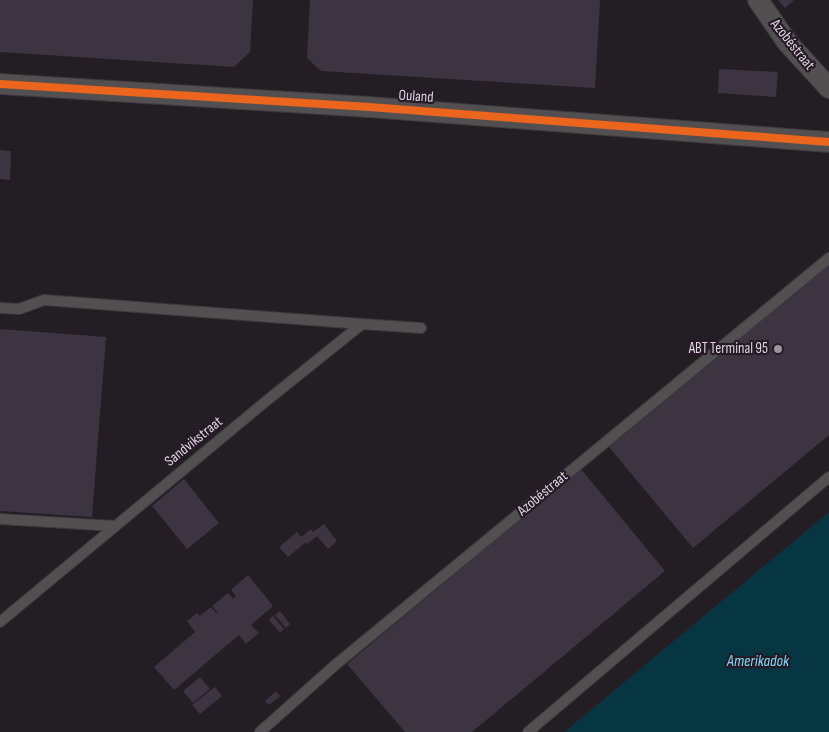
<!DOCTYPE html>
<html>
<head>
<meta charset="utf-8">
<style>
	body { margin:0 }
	canvas { display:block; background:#231d24 }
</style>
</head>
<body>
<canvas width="829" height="732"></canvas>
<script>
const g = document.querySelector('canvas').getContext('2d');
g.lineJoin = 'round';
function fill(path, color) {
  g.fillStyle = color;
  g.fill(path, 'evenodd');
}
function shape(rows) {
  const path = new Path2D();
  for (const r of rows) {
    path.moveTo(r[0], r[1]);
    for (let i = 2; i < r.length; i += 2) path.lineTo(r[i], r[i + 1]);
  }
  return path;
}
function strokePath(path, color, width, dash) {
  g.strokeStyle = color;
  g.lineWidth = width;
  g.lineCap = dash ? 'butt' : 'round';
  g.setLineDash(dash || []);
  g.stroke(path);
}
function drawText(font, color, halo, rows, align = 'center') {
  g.font = font + ' "Sofia Sans Condensed",sans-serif';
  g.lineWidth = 4.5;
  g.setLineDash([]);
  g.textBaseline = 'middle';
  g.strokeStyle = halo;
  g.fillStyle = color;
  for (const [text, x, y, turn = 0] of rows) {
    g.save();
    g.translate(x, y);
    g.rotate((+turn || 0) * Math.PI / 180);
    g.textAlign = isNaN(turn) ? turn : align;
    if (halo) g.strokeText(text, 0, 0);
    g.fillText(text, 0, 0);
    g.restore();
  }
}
const water = shape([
	[829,512,829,732,564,732]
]);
const building = shape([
	[0,0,253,0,250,52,234,67,0,52],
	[310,0,600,0,595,88,321,71,307,58],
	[778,0,794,0,785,8],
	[719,69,778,72,776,97,718,93],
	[0,150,11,151,10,180,0,179],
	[829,264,829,435,693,548,609,447],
	[0,329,106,337,92,517,0,511],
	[581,469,665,571,472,732,405,732,347,664],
	[184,479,219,523,187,549,152,506],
	[324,524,337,541,328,549,317,536,307,544,305,543,288,557,279,547,297,532,301,537,311,529,313,532],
	[248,575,273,606,251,625,259,633,246,644,239,635,174,690,154,667,195,632,187,621,197,613,200,616,211,607,217,614,218,613,212,606,228,593,233,599,236,596,231,590],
	[280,611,290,624,286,628,275,615],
	[273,616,284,629,280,633,269,620],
	[200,677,210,689,193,703,183,691],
	[215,687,222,696,200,714,192,705],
	[276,691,280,696,269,705,265,701]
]);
const lane = shape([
	[0,308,19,309,44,300,362,324],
	[0,519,115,526],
	[0,622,265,402,362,324,421,328],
	[260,732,334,666,829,258],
	[528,732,829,477]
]);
const street = shape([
	[758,0,787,42,829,88],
	[0,84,369,107,829,142]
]);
const cycleway = shape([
	[0,84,369,107,829,142]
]);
const markers = [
	[778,349,5,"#9b959d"]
];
const streetNames = [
	["Azobéstraat",792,45,51],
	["Ouland",416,97,4],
	["Sandvikstraat",194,442,-39],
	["Azobéstraat",543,494,-40]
];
const poiNames = [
	["ABT Terminal 95",768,349]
];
const waterNames = [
	["Amerikadok",758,662]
];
fill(water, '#063641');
fill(building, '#3c3441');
strokePath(lane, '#3c383d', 12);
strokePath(street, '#3c383d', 22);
strokePath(lane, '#514f4f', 10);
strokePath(street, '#514f4f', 20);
strokePath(cycleway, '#eb651d', 8);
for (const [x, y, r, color] of markers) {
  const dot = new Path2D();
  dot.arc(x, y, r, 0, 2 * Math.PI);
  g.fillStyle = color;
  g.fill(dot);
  strokePath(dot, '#261a27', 2);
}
drawText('15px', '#dcd5de', '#261a27', streetNames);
drawText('15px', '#dcd5de', '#261a27', poiNames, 'right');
drawText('italic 16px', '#7ddcf7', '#261a27', waterNames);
</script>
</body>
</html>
